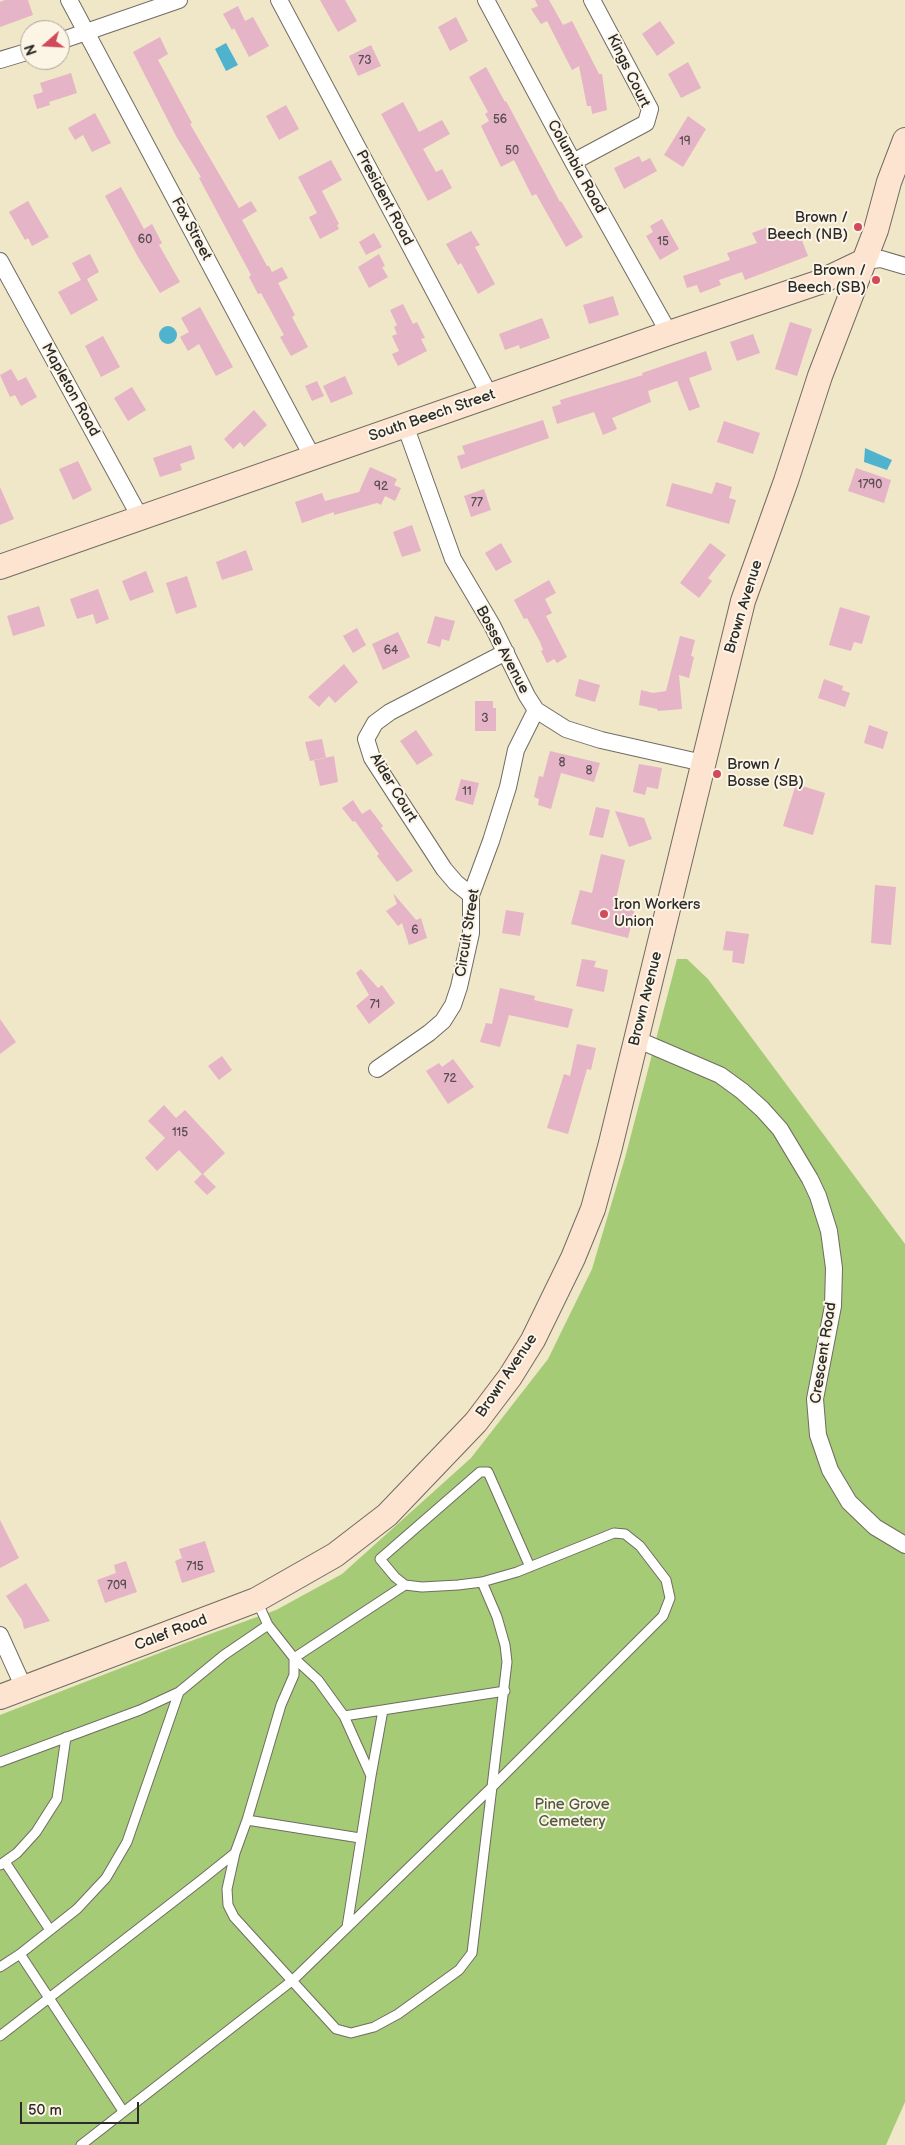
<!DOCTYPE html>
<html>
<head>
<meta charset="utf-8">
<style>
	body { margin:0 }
	#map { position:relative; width:905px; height:2145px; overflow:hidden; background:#f0e6c8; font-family:"Balsamiq Sans",sans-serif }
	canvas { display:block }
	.north { position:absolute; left:20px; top:20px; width:50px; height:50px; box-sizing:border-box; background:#fcf5e5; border:1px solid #a8a49b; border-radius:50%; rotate:251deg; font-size:14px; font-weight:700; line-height:20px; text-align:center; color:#2b2b2b }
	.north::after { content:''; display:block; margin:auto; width:18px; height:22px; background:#d1495b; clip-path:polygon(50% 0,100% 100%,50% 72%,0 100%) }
	.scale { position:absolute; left:20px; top:2102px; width:119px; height:22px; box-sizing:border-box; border:2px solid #2b2b2b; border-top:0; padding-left:6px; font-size:15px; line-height:18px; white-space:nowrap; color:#2b2b2b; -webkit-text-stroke:4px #fcf5e5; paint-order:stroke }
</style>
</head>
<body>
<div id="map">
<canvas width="905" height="2145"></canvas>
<div class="north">N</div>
<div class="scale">50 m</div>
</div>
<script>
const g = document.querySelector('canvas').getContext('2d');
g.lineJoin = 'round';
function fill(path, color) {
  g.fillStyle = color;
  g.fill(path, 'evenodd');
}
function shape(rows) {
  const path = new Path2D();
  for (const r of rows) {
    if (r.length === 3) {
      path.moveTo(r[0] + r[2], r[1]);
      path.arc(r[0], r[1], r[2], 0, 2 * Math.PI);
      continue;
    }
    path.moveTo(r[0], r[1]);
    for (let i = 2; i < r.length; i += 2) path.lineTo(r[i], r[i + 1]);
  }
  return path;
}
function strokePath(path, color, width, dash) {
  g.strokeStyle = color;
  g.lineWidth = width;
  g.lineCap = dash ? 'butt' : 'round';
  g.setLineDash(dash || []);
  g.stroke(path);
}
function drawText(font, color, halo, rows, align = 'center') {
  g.font = font + ' "Balsamiq Sans",sans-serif';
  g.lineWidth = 4;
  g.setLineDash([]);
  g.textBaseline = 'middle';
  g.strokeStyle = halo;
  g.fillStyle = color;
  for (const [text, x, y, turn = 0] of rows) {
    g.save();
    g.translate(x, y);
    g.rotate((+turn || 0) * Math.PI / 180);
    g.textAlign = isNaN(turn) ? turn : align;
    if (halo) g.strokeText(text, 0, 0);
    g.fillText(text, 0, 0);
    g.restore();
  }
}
const green = shape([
	[677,959,687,959,708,979,905,1244,905,2102,886,2145,0,2145,0,1715,180,1645,276,1610,342,1574,471,1458,548,1359,592,1269,625,1158]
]);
const water = shape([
	[226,43,238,65,226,71,215,49],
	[168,335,9],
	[865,448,892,460,887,470,864,462]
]);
const building = shape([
	[5,0,28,0,33,15,0,27,0,2],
	[320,0,345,0,357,21,338,32],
	[535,0,549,0,563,25,572,21,599,74,602,74,607,110,592,114,591,106,587,106,579,66,572,70,547,21,541,24,531,9,538,6],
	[238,6,245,21,253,17,269,46,249,57,234,28,232,30,223,14],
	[456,17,468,41,450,51,438,27],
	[660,21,675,43,657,56,642,34],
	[160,37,168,54,158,60,192,123,190,124,239,208,251,201,257,211,242,220,267,266,269,266,272,272,282,267,288,278,278,283,295,315,292,317,308,347,291,356,280,337,284,335,261,293,258,294,249,277,251,275,199,178,201,177,176,136,133,52],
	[371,45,381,66,358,76,349,56],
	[688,62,701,88,681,98,668,74],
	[486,67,505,102,506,101,560,202,561,201,583,237,566,247,536,194,532,196,514,160,501,167,481,126,489,121,485,114,488,112,469,77],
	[71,73,77,93,49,102,50,105,37,109,33,95,43,92,40,83],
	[403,102,419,132,442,120,450,134,423,149,436,172,442,169,452,188,428,201,381,114],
	[286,105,299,129,279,140,266,116],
	[95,113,111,143,92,152,83,135,75,140,68,128],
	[688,116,706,129,683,167,664,155],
	[639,156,642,162,650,158,657,171,624,189,614,168],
	[331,160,342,180,322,191,339,224,337,225,339,229,320,239,309,217,317,213,298,177],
	[121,187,144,229,152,224,162,243,159,245,180,282,160,293,138,257,105,196],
	[28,201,49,237,32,246,28,238,25,240,9,212],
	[662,219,679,249,660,260,646,236,653,232,650,226],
	[770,226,775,239,798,230,808,256,745,280,742,272,719,280,721,285,700,293,697,285,687,288,683,276,730,260,727,253,757,243,752,233],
	[471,231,480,245,475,247,495,284,478,294,461,263,458,265,446,244],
	[374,233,382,247,366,255,359,242],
	[90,254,99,272,87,279,98,300,71,315,58,292,81,280,72,263],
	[379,254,385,266,382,267,388,277,369,288,358,267],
	[613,296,619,315,589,324,583,305],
	[403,304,413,324,417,322,425,338,421,339,427,351,398,366,392,354,399,351,392,336,397,334,394,327,397,325,390,310],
	[200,307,233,367,216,376,199,344,188,351,180,337,189,332,181,318],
	[542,318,550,338,520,349,519,345,505,350,499,334],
	[790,322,812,329,797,376,775,369],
	[753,334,760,353,737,361,730,342],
	[103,336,120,367,101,377,85,346],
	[706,351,712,370,689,378,700,407,689,411,677,381,648,391,651,402,612,418,617,429,603,435,594,412,557,424,552,407,561,404,560,400,643,375,642,373],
	[11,369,18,381,26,377,37,397,21,406,15,395,10,397,0,375],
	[345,376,353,394,331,403,323,386],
	[317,381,324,396,312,401,305,386],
	[132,387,146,410,128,421,114,398],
	[254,410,267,425,244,447,240,442,233,449,224,439],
	[543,420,549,438,461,469,457,456,465,454,462,446],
	[724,421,760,433,753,454,717,442],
	[191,445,195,459,180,464,182,470,160,477,153,458],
	[78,461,92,490,73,500,59,469],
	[370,467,397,479,394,485,401,488,395,501,385,496,381,505,377,503,334,515,334,512,302,523,295,502,322,493,325,501,359,492],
	[856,468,891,480,884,503,848,491],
	[716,482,732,487,729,498,736,500,729,524,666,506,672,483,712,494],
	[0,487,14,519,0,525],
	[484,489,491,510,471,517,464,496],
	[412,525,421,551,402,557,393,532],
	[501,543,512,562,496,571,485,553],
	[710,543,726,555,708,578,712,581,699,598,680,583],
	[246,550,253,570,222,580,216,562],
	[146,571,154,592,130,601,122,581],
	[187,576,197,607,176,614,166,583],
	[549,580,556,593,545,599,552,613,546,616,567,657,557,663,554,659,547,663,541,651,543,650,540,642,527,618,524,619,514,600],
	[98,589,109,619,96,624,93,614,77,619,70,599],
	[39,606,45,626,13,636,7,616],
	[840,607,870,616,862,644,854,642,851,651,829,645],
	[435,616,455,621,449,641,442,639,440,647,427,643],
	[357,628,366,645,353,653,343,636],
	[398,632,410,657,383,670,372,644],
	[680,636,695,640,691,656,694,657,689,678,679,675,682,709,658,711,657,709,639,705,641,690,653,693,666,691],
	[344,664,358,682,335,703,329,696,319,707,308,697],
	[579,679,600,685,595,702,575,696],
	[824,679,843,686,842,690,850,693,845,707,818,698],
	[475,701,493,701,493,708,496,708,496,731,475,731],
	[869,725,888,732,883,749,864,743],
	[416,730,433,755,417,765,400,741],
	[322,739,326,758,310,761,305,742],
	[550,751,600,763,594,782,561,773,551,809,538,805,539,799,534,797,539,776,543,777],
	[334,756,338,782,320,786,314,760],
	[639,764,662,768,658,789,647,787,645,795,633,792],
	[461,779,479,783,473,805,455,800],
	[796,784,825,793,813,835,783,826],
	[353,800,362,814,370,809,383,826,381,828,413,871,397,882,377,856,379,854,355,821,353,822,342,808],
	[596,807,610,810,603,838,589,835],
	[615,811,644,818,652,839,629,847],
	[601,854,625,860,616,899,636,904,628,938,571,924,580,890,592,893],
	[875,885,896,887,891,945,871,943],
	[393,893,416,920,421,918,427,938,409,945,402,923,398,926,386,911,397,904],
	[506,910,524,913,520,936,502,933],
	[726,931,749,934,744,964,732,962,733,951,723,950],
	[582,959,596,961,594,967,608,970,604,992,576,986],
	[361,969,378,988,382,985,395,1003,369,1024,356,1006,369,995,356,973],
	[500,988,535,996,534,1000,573,1009,568,1028,509,1015,500,1047,480,1042,486,1023,492,1024],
	[0,1019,16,1042,0,1054],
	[577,1044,596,1048,591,1070,587,1069,568,1134,547,1128,564,1074,570,1076],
	[222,1056,232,1070,219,1080,208,1066],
	[453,1059,474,1087,448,1104,426,1071,439,1063,442,1067],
	[164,1105,176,1118,185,1110,225,1153,203,1174,216,1187,207,1195,194,1182,202,1174,179,1150,157,1171,145,1158,165,1138,148,1121],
	[0,1520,19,1558,0,1568],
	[205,1541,215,1572,182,1583,175,1561,182,1558,179,1549],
	[126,1561,137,1592,105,1603,97,1580,116,1573,114,1565],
	[26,1583,50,1621,24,1629,22,1620,6,1596]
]);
const lane = shape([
	[257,1601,268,1625],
	[344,1716,505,1691],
	[0,1762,140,1710,179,1692],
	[371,1776,383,1710],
	[247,1820,360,1838],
	[235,1853,227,1889,228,1905,234,1917,336,2029,351,2033,374,2027,398,2014,459,1970,472,1953,507,1662,505,1645,497,1617,482,1582],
	[5,1862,50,1930],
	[0,1865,17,1853,36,1832,57,1799,66,1737],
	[347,1927,371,1776,344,1716,318,1680,294,1658,405,1585],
	[0,1967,20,1954],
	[0,2036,49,1998,84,1971,200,1881,235,1853,247,1820,281,1705,294,1675,294,1658,268,1625,224,1655,179,1692,127,1842,106,1878,77,1909,20,1954,49,1998,123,2111],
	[81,2145,293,1980,491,1788,663,1616,670,1598,666,1580,640,1546,625,1534,614,1533,517,1572,482,1582,458,1585,422,1587,405,1585,395,1577,380,1559,480,1472,488,1472,530,1567]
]);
const street = shape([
	[69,0,313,458],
	[279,0,490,396],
	[486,0,573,162,669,333],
	[60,41,179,0],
	[0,60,30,51],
	[573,162,646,123,650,109,592,0],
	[0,261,141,519],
	[864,261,881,259,905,266],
	[405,425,453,559,492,625,527,696,536,710,566,729,601,740,703,763],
	[471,895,456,883,444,869,372,758,366,739,375,723,390,712,506,652],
	[636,1039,720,1075,742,1091,762,1109,780,1129,810,1179,818,1196,829,1231,834,1268,833,1306,815,1399,818,1435,830,1470,849,1502,875,1527,905,1545],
	[377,1069,429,1033,443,1021,453,1005,459,987,471,933,471,895,491,841,508,787,516,750,536,710],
	[0,1635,24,1688]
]);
const secondary = shape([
	[0,567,669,333,820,282,864,261],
	[0,1697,256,1600,335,1555,387,1515,476,1422,510,1377,533,1340,573,1258,593,1209,610,1147,743,601,786,481,820,376,876,230,889,182,905,140]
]);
const markers = [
	[858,227,5,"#d1495b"],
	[876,280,5,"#d1495b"],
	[717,774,5,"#d1495b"],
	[604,914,5,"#d1495b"]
];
const numberNames = [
	["73",365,61],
	["56",500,120],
	["19",685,142],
	["50",512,151],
	["60",145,240],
	["15",663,242],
	["1790",870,485],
	["92",381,487],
	["77",477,503],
	["64",391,651],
	["3",485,719],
	["8",562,763],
	["8",589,771],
	["11",467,792],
	["6",415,931],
	["71",375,1005],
	["72",450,1079],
	["115",180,1133],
	["715",195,1567],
	["709",117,1586]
];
const streetNames = [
	["Kings Court",628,71,64],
	["Columbia Road",576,167,61],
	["President Road",384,198,62],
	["Fox Street",191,229,62],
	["Mapleton Road",70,390,61],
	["South Beech Street",432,416,-19],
	["Brown Avenue",744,607,-73],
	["Bosse Avenue",502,650,62],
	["Alder Court",393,788,59],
	["Circuit Street",468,933,-81],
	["Brown Avenue",646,999,-76],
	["Crescent Road",824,1353,-81],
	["Brown Avenue",507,1376,-56],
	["Calef Road",171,1633,-21]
];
const poiNames = [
	["Brown /",848,218],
	["Beech (NB)",848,235],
	["Brown /",866,271],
	["Beech (SB)",866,288],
	["Brown /",727,765,"left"],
	["Bosse (SB)",727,782,"left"],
	["Iron Workers",614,905,"left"],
	["Union",614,922,"left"]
];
const parkNames = [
	["Pine Grove",572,1805],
	["Cemetery",572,1822]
];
fill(green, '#a5cb76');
fill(water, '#4fb3ce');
fill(building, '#e5b4c6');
strokePath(lane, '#706c62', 11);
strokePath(street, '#706c62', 18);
strokePath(secondary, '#706c62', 26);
strokePath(lane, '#fff', 9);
strokePath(street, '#fff', 16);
strokePath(secondary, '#fde4d0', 24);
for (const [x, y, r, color] of markers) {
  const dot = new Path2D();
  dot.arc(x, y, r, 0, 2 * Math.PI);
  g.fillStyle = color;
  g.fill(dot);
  strokePath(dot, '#fcf5e5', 2);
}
drawText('12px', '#5a4d52', null, numberNames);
drawText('15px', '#2b2b2b', '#fcf5e5', streetNames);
drawText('15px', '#2b2b2b', '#fcf5e5', poiNames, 'right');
drawText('15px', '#505b42', '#fcf5e5', parkNames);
</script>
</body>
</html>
